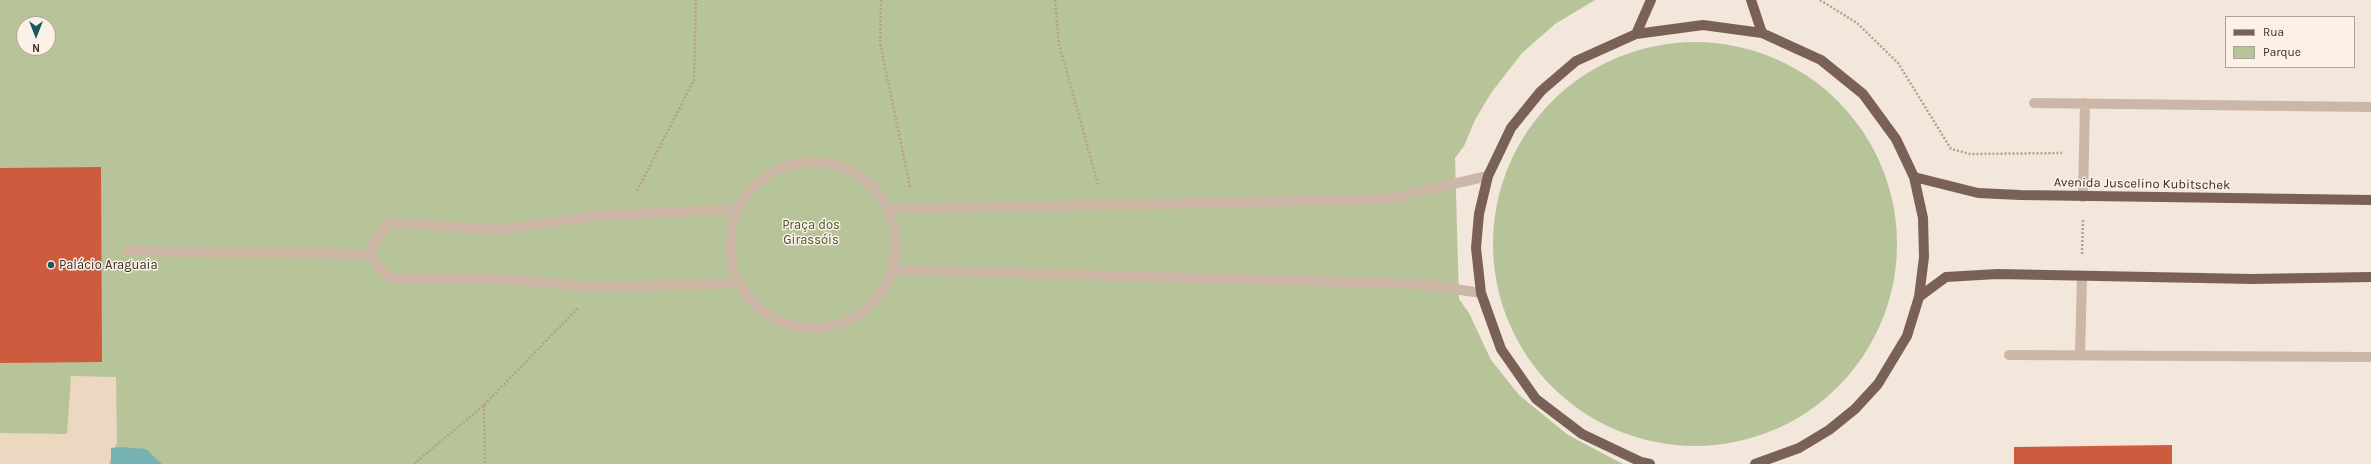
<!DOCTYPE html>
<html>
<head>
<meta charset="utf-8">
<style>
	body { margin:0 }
	#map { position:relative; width:2371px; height:464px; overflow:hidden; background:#f3e6da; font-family:Karla,sans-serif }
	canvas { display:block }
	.legend { position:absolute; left:2225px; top:16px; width:130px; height:52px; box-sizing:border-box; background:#fbf1e7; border:1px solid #ada29a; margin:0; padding:5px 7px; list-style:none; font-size:12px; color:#372b27 }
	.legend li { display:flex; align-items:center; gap:8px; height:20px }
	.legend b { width:20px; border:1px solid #ada29a }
	.north { position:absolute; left:16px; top:16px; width:40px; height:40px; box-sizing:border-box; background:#fbf1e7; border:1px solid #ada29a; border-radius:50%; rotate:180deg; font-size:11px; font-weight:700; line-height:16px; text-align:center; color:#372b27 }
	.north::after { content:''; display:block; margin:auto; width:14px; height:18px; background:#1a5a5b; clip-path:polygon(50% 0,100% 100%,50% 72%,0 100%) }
</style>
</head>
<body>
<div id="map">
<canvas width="2371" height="464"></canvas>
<ul class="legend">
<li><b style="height:5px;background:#7a6157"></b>Rua</li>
<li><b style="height:11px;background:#b7c399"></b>Parque</li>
</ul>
<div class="north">N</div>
</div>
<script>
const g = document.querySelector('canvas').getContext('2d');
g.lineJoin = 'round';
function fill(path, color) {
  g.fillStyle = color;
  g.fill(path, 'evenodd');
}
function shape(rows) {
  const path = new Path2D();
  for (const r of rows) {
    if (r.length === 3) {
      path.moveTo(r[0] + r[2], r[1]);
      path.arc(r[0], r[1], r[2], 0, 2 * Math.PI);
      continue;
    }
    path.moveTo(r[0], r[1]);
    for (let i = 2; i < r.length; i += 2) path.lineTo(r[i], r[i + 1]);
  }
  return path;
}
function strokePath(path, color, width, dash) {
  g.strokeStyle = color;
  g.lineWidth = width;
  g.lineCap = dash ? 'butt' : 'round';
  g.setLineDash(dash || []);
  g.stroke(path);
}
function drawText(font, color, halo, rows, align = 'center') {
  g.font = font + ' Karla,sans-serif';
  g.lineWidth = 3;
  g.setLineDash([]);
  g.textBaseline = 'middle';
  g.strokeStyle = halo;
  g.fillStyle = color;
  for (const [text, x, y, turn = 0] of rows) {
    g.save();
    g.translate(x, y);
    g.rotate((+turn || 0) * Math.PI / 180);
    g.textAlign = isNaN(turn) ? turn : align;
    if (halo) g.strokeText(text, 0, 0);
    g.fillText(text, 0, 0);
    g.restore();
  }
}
const green = shape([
	[0,0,1595,0,1555,24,1522,53,1491,93,1475,120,1464,146,1455,158,1459,299,1469,313,1491,360,1519,395,1568,435,1623,464,0,464],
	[24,24,48,24,48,48,24,48],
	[1695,244,202]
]);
const plaza = shape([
	[71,376,116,377,117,442,109,464,0,464,0,433,67,434]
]);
const water = shape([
	[120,447,146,449,162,464,111,464,111,448]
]);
const building = shape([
	[101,167,102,362,0,363,0,168],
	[2172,445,2172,464,2014,464,2014,447]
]);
const path = shape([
	[881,0,880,43,910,187],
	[1055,0,1059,44,1098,184],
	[1820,0,1857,23,1898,63,1951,149,1970,154,2062,153],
	[637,191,694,80,696,0],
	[2082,254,2083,219],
	[484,405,485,464],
	[414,464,484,405,578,308]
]);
const minor = shape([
	[2034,103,2371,107],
	[813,245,83],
	[2083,197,2085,103],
	[889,209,1356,200,1391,198,1488,176],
	[128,251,368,254,391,279,500,279,597,287,739,283],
	[368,254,388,223,500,230,592,216,738,209],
	[893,270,1421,284,1481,293],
	[2009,355,2371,357],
	[2080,355,2082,276]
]);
const major = shape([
	[1751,0,1762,33],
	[1636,34,1651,0],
	[1914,177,1978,193,2020,195,2371,200],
	[1919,297,1946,277,1997,274,2252,279,2371,277],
	[1650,464,1641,462,1582,434,1536,399,1501,349,1481,293,1476,248,1479,214,1488,176,1511,128,1541,91,1576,61,1636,34,1703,25,1762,33,1821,60,1863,94,1896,139,1914,177,1923,218,1924,257,1919,297,1907,336,1878,384,1855,409,1829,430,1799,448,1755,464]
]);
const markers = [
	[51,265,4,"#1a5a5b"]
];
const streetNames = [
	["Avenida Juscelino Kubitschek",2142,184,1]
];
const parkNames = [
	["Praça dos",811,225],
	["Girassóis",811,240]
];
const poiNames = [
	["Palácio Araguaia",59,265]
];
fill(green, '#b7c399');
fill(plaza, '#ecd7c0');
fill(water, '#77b2b2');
fill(building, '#cd5b3e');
strokePath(path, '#b89f8f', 2.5, [2, 2]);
strokePath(minor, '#ccb6a5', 10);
strokePath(major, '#7a6157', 10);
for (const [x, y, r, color] of markers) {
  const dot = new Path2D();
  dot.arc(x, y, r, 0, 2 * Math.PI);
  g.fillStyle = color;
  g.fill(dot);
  strokePath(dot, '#fbf1e7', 1.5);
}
drawText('13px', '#372b27', '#fbf1e7', streetNames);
drawText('13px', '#485729', '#fbf1e7', parkNames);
drawText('13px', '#372b27', '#fbf1e7', poiNames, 'left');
</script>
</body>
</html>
